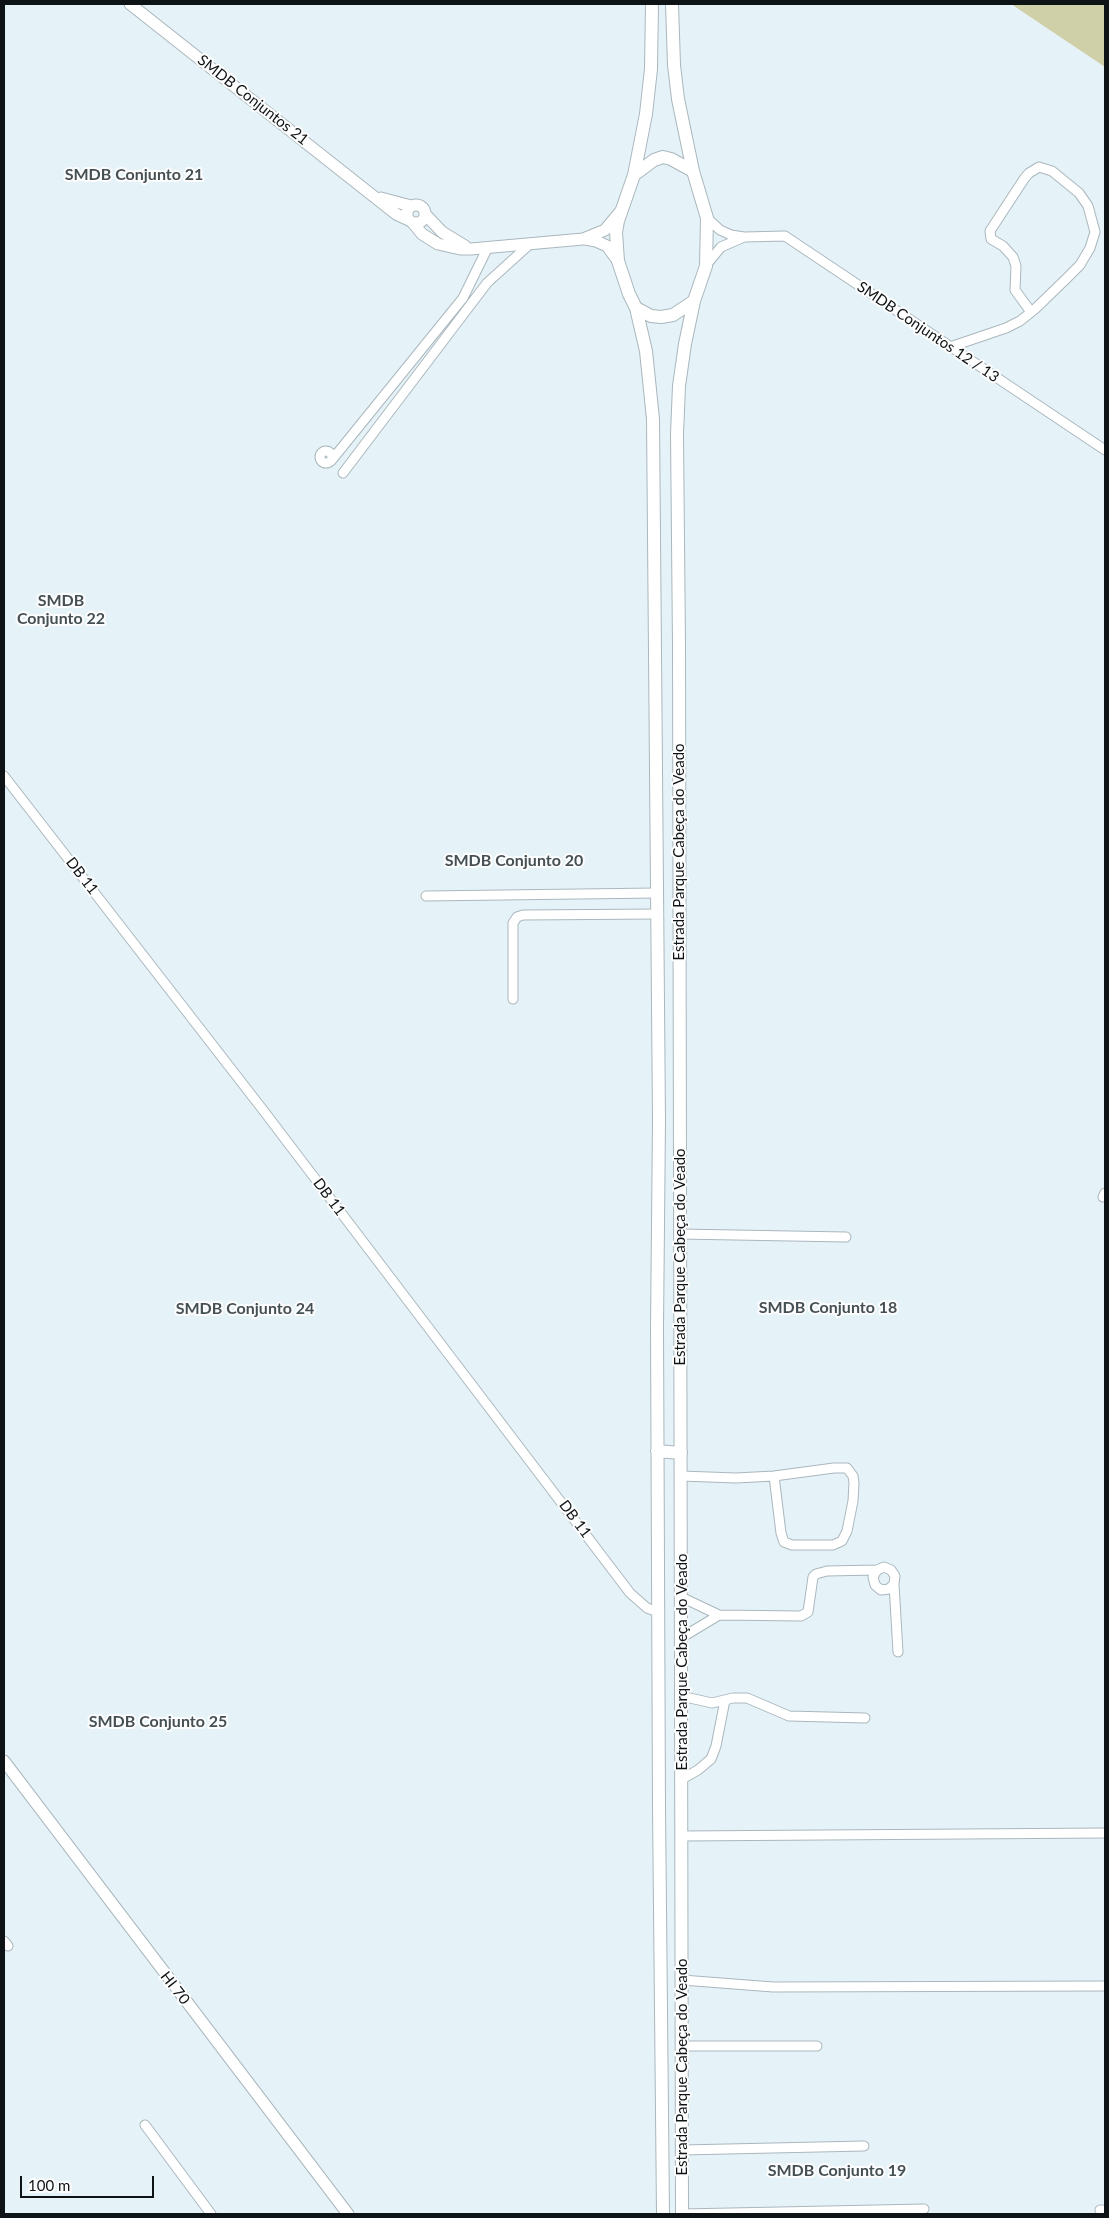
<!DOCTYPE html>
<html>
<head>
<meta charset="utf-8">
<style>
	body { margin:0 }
	#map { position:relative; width:1109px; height:2218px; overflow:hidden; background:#e5f3f9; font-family:Lato,sans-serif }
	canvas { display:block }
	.frame { position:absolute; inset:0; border:5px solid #0e1315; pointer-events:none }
	.scale { position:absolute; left:20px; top:2176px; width:134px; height:22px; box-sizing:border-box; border:2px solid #0e1315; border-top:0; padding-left:6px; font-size:15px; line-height:18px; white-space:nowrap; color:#0e1315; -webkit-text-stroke:4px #fdfdfd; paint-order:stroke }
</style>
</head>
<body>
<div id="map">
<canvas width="1109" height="2218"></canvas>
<div class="frame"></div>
<div class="scale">100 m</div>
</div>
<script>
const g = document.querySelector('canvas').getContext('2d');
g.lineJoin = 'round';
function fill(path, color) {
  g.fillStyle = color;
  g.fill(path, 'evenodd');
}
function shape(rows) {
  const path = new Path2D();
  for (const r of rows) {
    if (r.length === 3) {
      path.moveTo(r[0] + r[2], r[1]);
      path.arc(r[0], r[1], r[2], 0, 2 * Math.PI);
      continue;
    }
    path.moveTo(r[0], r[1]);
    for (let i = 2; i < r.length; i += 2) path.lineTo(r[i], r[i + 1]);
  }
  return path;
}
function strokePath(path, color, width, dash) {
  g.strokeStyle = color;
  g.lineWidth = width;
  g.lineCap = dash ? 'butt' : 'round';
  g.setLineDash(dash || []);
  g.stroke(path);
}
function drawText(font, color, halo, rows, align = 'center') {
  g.font = font + ' Lato,sans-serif';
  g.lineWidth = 4;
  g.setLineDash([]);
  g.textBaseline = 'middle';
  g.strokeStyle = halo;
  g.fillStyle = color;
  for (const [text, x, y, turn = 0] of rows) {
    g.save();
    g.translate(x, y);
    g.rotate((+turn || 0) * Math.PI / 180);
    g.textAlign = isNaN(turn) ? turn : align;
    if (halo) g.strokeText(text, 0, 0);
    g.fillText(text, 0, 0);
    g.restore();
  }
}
const green = shape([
	[1011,4,1105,4,1105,67]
]);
const minor = shape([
	[707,218,720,230,731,235,744,237,785,236,1105,450],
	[707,264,721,247,744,237],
	[950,347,1006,328,1020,321,1035,309,1068,277,1080,265,1090,248,1095,232,1088,206,1079,193,1052,171,1039,167,1029,173,1024,179,990,231,991,239,1003,246,1013,257,1016,266,1015,290,1031,312],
	[326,457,6],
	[331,461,463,298,488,247],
	[343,473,487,283,530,244],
	[4,776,263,1110,630,1593,647,1608,658,1612],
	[426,896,656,893],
	[513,999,513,923,517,917,523,915,657,914],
	[1103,1197,1105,1193],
	[679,1234,846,1237],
	[681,1476,736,1478,774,1476,834,1468,847,1468,853,1476,854,1483,853,1501,847,1531,842,1541,833,1545,792,1545,784,1542,781,1533,774,1476],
	[894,1584,898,1652],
	[681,1597,719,1615,801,1616,808,1612,813,1577,816,1574,827,1571,877,1570,884,1567,891,1570,895,1576,894,1584,889,1589,881,1590,875,1585,873,1577,877,1570],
	[681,1638,719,1615],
	[681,1696,712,1703,733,1698,747,1698,789,1716,865,1718],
	[682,1779,698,1770,711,1759,716,1746,725,1700],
	[682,1836,1105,1833],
	[4,1941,8,1946],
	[682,1980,773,1987,1105,1986],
	[682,2046,817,2046],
	[145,2125,211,2214],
	[682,2150,864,2146],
	[1100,2210,1105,2210],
	[682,2214,924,2209]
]);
const tertiary = shape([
	[130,4,396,214,409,220],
	[381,198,411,206],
	[416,214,9],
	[425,214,442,232,465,246],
	[413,223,422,234,438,244,460,249,471,249,583,239,605,230,620,212],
	[585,239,596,241,607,246,618,261],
	[4,1761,348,2214]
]);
const secondary = shape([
	[652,4,651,69,646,114,634,175,618,221,616,232,618,261,629,294,636,308,651,316,661,317,673,315,694,301],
	[672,4,674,65,678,99,693,171,707,218,706,266,694,301,685,344,679,386,677,434,679,645,682,2214],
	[634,175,654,160,663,157,671,159,693,171],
	[636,308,646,351,653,419,659,1121,657,1327,659,1807,663,2214],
	[657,1451,681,1453]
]);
const streetNames = [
	["SMDB Conjuntos 21",253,100,38],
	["SMDB Conjuntos 12 / 13",928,332,34],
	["Estrada Parque Cabeça do Veado",679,852,-90],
	["DB 11",82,876,52],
	["DB 11",329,1197,53],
	["Estrada Parque Cabeça do Veado",680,1257,-90],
	["DB 11",575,1519,53],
	["Estrada Parque Cabeça do Veado",682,1662,-90],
	["HI 70",175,1988,52],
	["Estrada Parque Cabeça do Veado",682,2067,-90]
];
const neighbourhoodNames = [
	["SMDB Conjunto 21",134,175],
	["SMDB",61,601],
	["Conjunto 22",61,619],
	["SMDB Conjunto 20",514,861],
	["SMDB Conjunto 18",828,1308],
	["SMDB Conjunto 24",245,1309],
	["SMDB Conjunto 25",158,1722],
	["SMDB Conjunto 19",837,2171]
];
fill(green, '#d0d0a8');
strokePath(minor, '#aab7bd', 11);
strokePath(tertiary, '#aab7bd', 13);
strokePath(secondary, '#aab7bd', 14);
strokePath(minor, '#fff', 9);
strokePath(tertiary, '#fff', 11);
strokePath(secondary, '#fff', 12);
drawText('15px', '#0e1315', '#fdfdfd', streetNames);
drawText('bold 16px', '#455055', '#fdfdfd', neighbourhoodNames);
</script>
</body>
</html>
